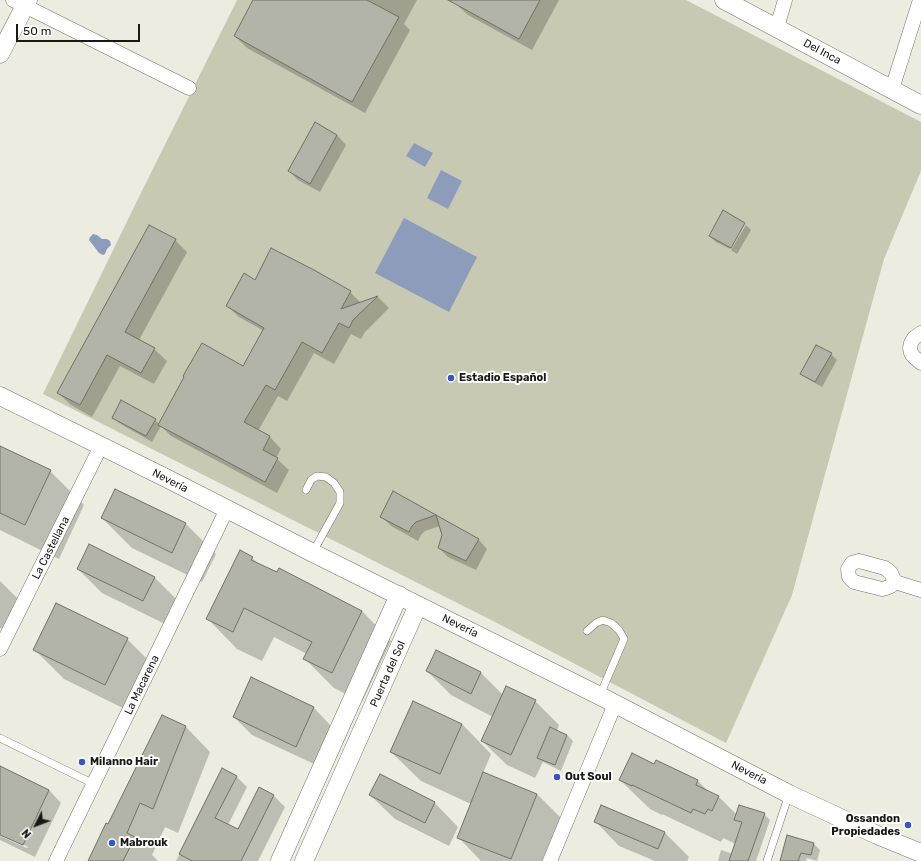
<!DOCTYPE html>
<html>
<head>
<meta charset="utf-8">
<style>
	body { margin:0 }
	#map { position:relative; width:921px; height:861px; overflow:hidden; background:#ecede0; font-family:Rubik,sans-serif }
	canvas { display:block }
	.north { position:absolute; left:16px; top:805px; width:40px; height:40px; -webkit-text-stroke:3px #fff; paint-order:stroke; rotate:228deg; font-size:11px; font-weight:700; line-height:16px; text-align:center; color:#181914 }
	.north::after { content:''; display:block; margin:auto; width:14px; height:18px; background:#181914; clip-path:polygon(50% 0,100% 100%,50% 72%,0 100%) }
	.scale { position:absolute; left:16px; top:24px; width:124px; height:18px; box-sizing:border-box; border:2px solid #181914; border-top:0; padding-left:5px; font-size:12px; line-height:14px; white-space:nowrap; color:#181914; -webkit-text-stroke:3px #fff; paint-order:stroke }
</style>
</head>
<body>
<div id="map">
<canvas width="921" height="861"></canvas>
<div class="north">N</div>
<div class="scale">50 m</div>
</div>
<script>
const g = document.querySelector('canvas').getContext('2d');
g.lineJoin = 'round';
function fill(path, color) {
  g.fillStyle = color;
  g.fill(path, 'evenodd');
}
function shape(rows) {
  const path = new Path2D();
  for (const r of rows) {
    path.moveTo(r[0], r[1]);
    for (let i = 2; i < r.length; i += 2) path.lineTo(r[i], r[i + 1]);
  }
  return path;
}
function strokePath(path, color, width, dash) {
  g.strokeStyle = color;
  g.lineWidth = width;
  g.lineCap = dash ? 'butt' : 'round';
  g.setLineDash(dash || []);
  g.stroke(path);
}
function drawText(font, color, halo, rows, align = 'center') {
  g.font = font + ' Rubik,sans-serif';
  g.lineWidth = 4;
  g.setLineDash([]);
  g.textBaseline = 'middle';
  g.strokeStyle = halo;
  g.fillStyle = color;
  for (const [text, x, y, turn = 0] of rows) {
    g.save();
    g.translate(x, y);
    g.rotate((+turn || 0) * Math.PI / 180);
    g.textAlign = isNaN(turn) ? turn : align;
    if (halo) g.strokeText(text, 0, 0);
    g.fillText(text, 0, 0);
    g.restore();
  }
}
const green = shape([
	[237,0,686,0,921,122,921,171,884,259,792,595,726,743,495,622,43,394,135,205]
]);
const water = shape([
	[414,143,433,153,425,167,406,156],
	[441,170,462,181,448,209,427,198],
	[404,218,477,257,449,312,375,273],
	[93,234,97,235,102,239,107,239,110,241,111,245,107,249,105,254,103,255,99,253,89,240,90,237]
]);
const shadow = shape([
	[255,0,417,0,404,24,410,30,365,113,247,48,235,36],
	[457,0,559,0,532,50,468,15,455,3],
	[337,135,346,145,320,192,298,180,289,171],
	[723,212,745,224,744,224,730,249,716,242,710,236],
	[746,225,751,230,737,254,731,250],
	[175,240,187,252,139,340,154,349,167,361,154,384,120,366,92,417,71,405,58,393],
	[256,281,350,292,361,303,378,297,389,308,365,332,361,339,351,334,334,364,314,353,287,401,278,396,258,431,270,437,281,449,276,458,289,470,277,493,171,436,161,426,152,442,119,423,113,417,155,420,159,424,243,368,264,331,239,317,227,306],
	[831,354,837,360,822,387,808,379,802,373],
	[0,447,50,471,84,505,59,559,0,530],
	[115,490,186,524,216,554,202,582,132,548,102,518],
	[393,493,435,516,438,518,478,539,487,549,476,570,448,557,439,548,443,535,440,526,425,531,421,535,418,541,391,526,382,517],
	[90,545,155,578,179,602,167,625,102,593,78,569],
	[252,558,260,565,362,611,391,641,362,702,334,688,305,659,307,654,274,637,262,661,237,649,208,619],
	[0,581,20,601,6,630,0,628],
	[127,639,157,669,135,714,64,679,34,649],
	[437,651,481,673,503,695,535,701,559,725,557,731,567,735,573,741,561,771,543,762,535,778,507,765,482,741,493,717,451,695,427,671],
	[252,679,314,708,331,726,314,764,252,735,234,717],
	[162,716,186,727,210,752,178,833,165,827,152,855,158,861,89,861,109,825],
	[462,724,491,754,483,773,537,794,571,828,558,861,481,861,458,837,471,804,421,781,391,752],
	[654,765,698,781,709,792,719,797,737,815,764,814,770,820,756,861,718,861,721,850,733,854,736,844,723,838,721,842,662,814,662,815,650,809,620,780],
	[0,767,49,790,61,803,35,857,0,840,0,836,27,848,28,847,0,833],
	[223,770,236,776,247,787,228,825,238,831,259,789,274,796,285,807,258,861,176,861],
	[370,795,434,802,458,827,449,846,395,819],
	[595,821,665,833,689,857,687,861,655,861,619,846],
	[814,844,820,850,817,861,807,858,806,861,781,861]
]);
const building = shape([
	[253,0,367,0,399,17,352,102,234,36,253,0],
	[448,0,540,0,519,39,448,0],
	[315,122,337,135,310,184,288,171,315,122],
	[723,210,745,223,731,248,709,236,723,210],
	[149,225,176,239,125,332,155,348,141,373,107,355,80,405,57,393,149,225],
	[271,248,314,270,351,291,341,309,378,296,353,320,349,328,339,323,322,353,302,342,275,390,266,385,244,422,270,436,263,450,278,458,265,482,158,425,184,377,183,376,202,343,243,366,264,328,226,306,244,273,255,280,271,248],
	[816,345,832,353,815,382,800,374,816,345],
	[121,400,156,419,146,436,112,418,121,400],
	[0,446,51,470,25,525,0,513,0,446],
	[115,489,186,523,172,553,101,518,115,489],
	[393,491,436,515,416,522,412,526,409,532,380,517,393,491],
	[436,515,479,539,466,561,438,548,442,535,436,515],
	[89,544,155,577,143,601,77,569,89,544],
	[240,550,253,557,251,560,277,572,279,568,362,611,332,673,303,659,312,642,244,608,233,632,206,619,240,550],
	[56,603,128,638,105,685,33,650,56,603],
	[436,650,481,672,471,694,426,671,436,650],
	[251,677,314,707,296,747,233,717,251,677],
	[506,686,536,700,511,755,481,741,506,686],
	[413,701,462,724,440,774,390,752,413,701],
	[162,715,186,726,153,809,140,803,127,833,135,837,123,861,88,861,106,823,108,824,162,715],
	[550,727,567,735,555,765,537,758,550,727],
	[632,753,654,764,656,760,698,780,696,785,719,796,712,811,708,809,705,814,693,809,691,813,632,785,632,786,619,780,632,753],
	[0,766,49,790,23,845,0,835,0,766],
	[222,768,237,776,215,818,238,829,259,787,274,795,241,861,192,861,179,854,222,768],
	[483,772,537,794,511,859,457,838,483,772],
	[380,774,435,802,425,823,369,795,380,774],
	[601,805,665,832,658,849,594,822,601,805],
	[739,805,765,813,748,861,729,861,742,822,734,820,739,805],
	[787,835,814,843,811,855,801,853,798,861,780,861,787,835]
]);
const service = shape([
	[306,490,311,480,317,476,326,477,334,483,340,492,340,503,313,552],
	[587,631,596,623,603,620,611,623,619,630,624,639,600,695],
	[0,738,94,784],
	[767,861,789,794]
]);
const minor = shape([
	[13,0,189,88],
	[777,27,785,0],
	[892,89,920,0],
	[921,333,914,338,911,343,910,348,911,353,914,357,921,363],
	[859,561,885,568,891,573,895,582,891,586,886,588,882,589,854,582,849,577,848,569,852,563,859,561],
	[895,582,921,590],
	[0,649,101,446],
	[56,861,227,509],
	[550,861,615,704]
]);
const tertiary = shape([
	[724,0,921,105],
	[0,54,28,0],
	[0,396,168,479,313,553,600,696,789,794,877,835,921,853],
	[280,861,399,595],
	[304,861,418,605]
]);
const markers = [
	[451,378,4,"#3258c8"],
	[82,762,4,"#3258c8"],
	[557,777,4,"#3258c8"],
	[908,825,4,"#3258c8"],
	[112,843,4,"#3258c8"]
];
const streetNames = [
	["Del Inca",822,52,28],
	["Nevería",170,481,27],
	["La Castellana",51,548,-63],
	["Nevería",460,626,26],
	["Puerta del Sol",388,674,-66],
	["La Macarena",142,685,-64],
	["Nevería",749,773,27]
];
const poiNames = [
	["Estadio Español",459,378],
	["Milanno Hair",90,762],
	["Out Soul",565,777],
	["Ossandon",900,819,"right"],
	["Propiedades",900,832,"right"],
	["Mabrouk",120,843]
];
fill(green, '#c7c9b2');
fill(water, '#8e9cbc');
fill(shadow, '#0003');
fill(building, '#b2b4a7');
strokePath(building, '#717266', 1);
strokePath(service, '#737468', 8);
strokePath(minor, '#737468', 15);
strokePath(tertiary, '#737468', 19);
strokePath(service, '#fff', 7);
strokePath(minor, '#fff', 14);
strokePath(tertiary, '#fff', 18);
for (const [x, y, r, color] of markers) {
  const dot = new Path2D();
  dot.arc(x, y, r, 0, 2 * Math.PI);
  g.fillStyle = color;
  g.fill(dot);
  strokePath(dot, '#fff', 1.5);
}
drawText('11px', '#181914', '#fff', streetNames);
drawText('bold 11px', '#181914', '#fff', poiNames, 'left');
</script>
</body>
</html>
